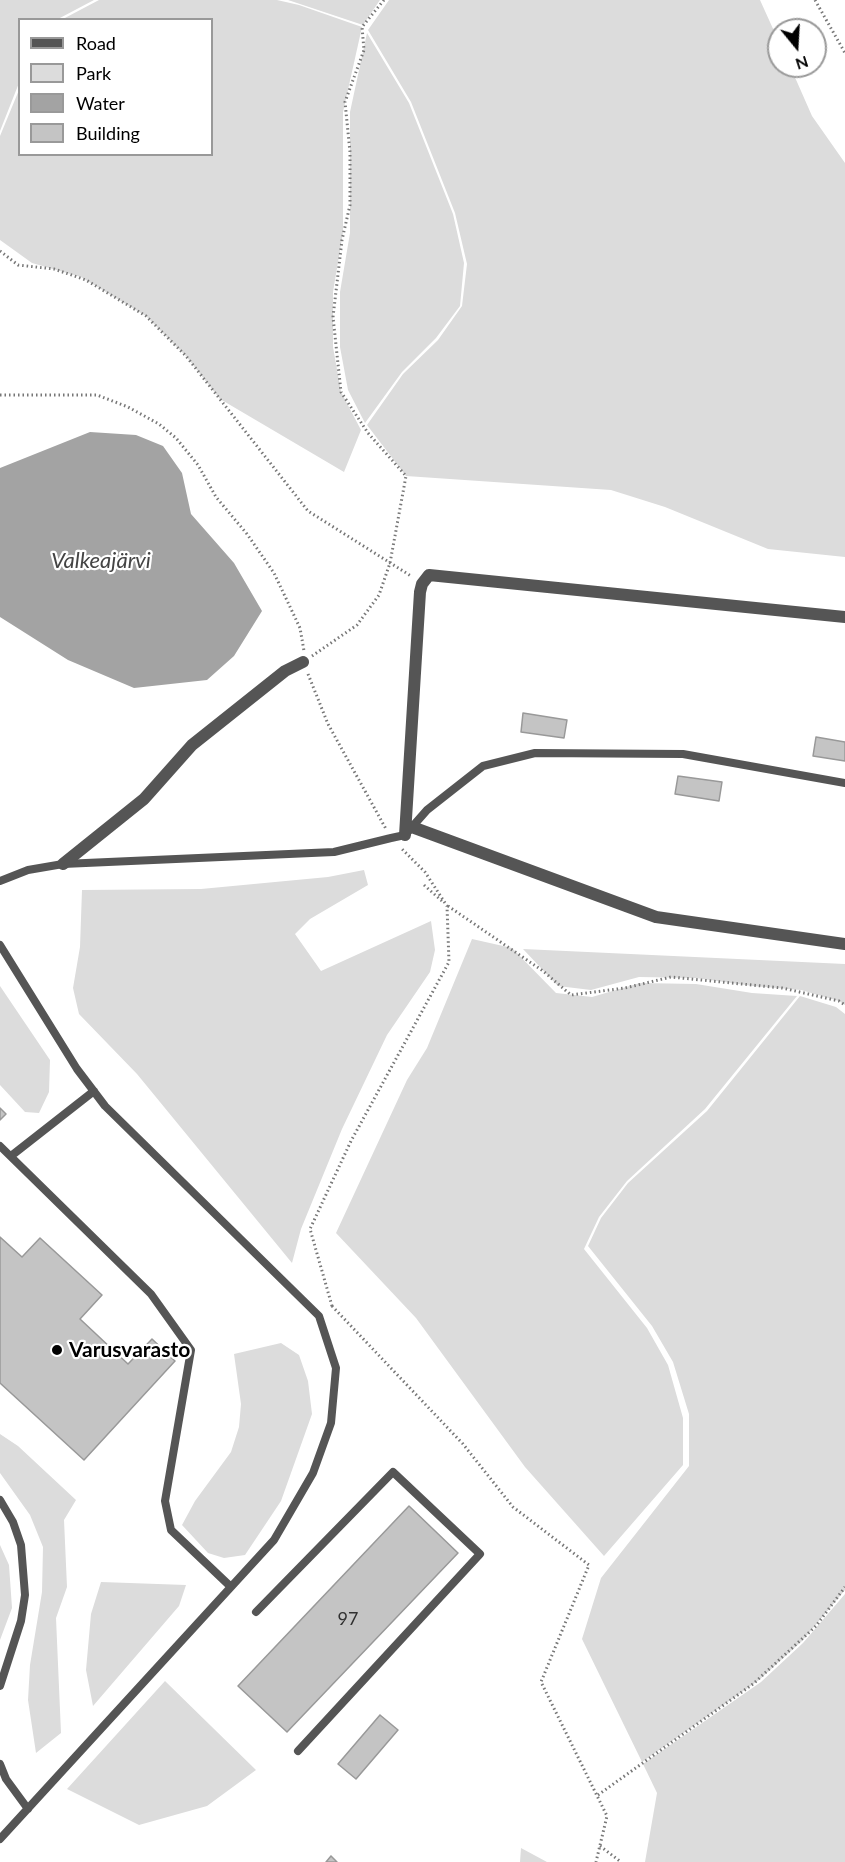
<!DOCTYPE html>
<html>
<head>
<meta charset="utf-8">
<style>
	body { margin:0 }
	#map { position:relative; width:845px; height:1862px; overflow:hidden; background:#fff; font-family:Lato,sans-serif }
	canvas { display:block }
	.legend { position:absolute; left:18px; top:18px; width:195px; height:138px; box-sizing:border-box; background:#fff; border:2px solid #999; margin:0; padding:8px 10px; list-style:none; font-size:18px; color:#000 }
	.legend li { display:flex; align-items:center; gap:12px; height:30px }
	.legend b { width:30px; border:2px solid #999 }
	.north { position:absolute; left:767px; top:18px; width:60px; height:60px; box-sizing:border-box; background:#fff; border:2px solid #999; border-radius:50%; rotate:162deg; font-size:16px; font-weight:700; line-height:24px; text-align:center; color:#000 }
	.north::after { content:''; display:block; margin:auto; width:21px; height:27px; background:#000; clip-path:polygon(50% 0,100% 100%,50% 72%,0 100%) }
</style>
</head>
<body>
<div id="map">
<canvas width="845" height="1862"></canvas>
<ul class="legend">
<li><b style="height:8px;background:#555"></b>Road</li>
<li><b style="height:16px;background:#dcdcdc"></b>Park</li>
<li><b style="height:16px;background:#a3a3a3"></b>Water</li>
<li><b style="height:16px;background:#c4c4c4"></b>Building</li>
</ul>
<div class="north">N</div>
</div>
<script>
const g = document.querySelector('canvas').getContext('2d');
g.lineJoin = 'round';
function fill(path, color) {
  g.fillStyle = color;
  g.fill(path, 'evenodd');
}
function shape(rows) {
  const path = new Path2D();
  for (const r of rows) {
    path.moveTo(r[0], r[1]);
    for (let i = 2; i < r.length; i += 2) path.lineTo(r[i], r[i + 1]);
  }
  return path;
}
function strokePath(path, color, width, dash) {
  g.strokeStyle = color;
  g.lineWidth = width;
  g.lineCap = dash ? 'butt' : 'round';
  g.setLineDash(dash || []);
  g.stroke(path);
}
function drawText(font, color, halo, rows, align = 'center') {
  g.font = font + ' Lato,sans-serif';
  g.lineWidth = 4.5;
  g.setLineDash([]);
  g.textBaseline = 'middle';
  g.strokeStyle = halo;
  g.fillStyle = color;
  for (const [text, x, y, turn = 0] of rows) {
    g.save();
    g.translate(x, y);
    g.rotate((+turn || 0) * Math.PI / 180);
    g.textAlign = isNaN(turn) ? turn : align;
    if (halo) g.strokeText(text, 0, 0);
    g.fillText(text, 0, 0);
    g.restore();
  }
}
const green = shape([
	[0,0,94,0,58,19,20,20,19,83,0,131],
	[99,0,277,0,299,5,362,27,343,112,343,232,333,292,333,347,341,392,361,430,344,472,220,399,186,356,146,316,81,277,32,263,0,240,0,136,19,90,20,154,212,154,212,20,63,19],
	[288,0,380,0,363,25],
	[389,0,760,0,779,42,779,66,790,66,812,116,845,163,845,557,768,549,665,507,611,490,406,476,367,425,403,374,438,340,462,306,467,264,455,213,411,102,368,30],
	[367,33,409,103,453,214,464,263,460,306,436,338,402,372,365,423,348,390,340,347,340,292,350,233,350,112],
	[364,870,368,885,310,919,295,934,321,971,431,921,435,950,430,972,387,1035,342,1129,301,1229,292,1263,137,1074,79,1014,73,988,80,947,82,890,201,889,328,877],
	[472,939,512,948,556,993,592,997,640,983,696,984,752,993,797,996,705,1109,627,1181,599,1217,584,1249,647,1328,668,1365,683,1418,683,1465,604,1556,525,1467,416,1318,336,1233,407,1080,427,1048],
	[523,949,845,964,845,1005,839,1001,801,990,753,986,696,978,639,977,591,990,558,986],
	[0,986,50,1060,49,1092,39,1113,25,1112,0,1085],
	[800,996,836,1007,845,1014,845,1590,802,1641,759,1680,642,1762,582,1639,601,1578,689,1466,689,1414,673,1362,652,1326,588,1246,601,1218,628,1183,707,1111],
	[281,1343,299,1355,308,1381,312,1414,281,1501,245,1555,224,1558,208,1553,182,1525,195,1501,231,1452,239,1427,241,1404,234,1354],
	[0,1434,18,1446,76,1500,64,1520,67,1587,56,1618,61,1733,36,1753,28,1700,30,1665,42,1592,43,1547,30,1515,0,1473],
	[0,1545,9,1565,12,1608,0,1640],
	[101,1582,186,1585,179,1606,93,1706,86,1670,91,1614],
	[845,1594,845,1862,645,1862,657,1793,643,1764,761,1682,803,1643],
	[165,1681,256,1770,207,1806,139,1825,67,1789],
	[521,1848,547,1862,520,1862]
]);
const water = shape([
	[90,432,136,435,163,446,182,473,191,514,234,563,262,611,234,656,207,680,134,688,68,660,0,617,0,468]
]);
const building = shape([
	[523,713,567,720,564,738,521,732,523,713],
	[816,737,845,742,845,761,813,756,816,737],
	[678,776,722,782,719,801,675,794,678,776],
	[0,1108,6,1114,0,1120,0,1108],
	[0,1237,22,1257,40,1238,102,1295,80,1319,128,1364,152,1339,175,1361,84,1460,0,1383,0,1237],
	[409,1506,458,1553,287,1732,238,1686,409,1506],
	[380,1715,398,1730,356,1779,338,1764,380,1715],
	[331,1856,337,1862,326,1862,331,1856]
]);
const path = shape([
	[815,0,845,53],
	[0,251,18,265,54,269,86,280,146,316,186,356,308,511,411,576],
	[0,395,97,395,128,407,159,424,176,438,198,465,216,497,247,534,274,573,300,628,304,651],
	[312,656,357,625,379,595,390,563,406,476,368,433,341,392,333,317,342,240,350,205,350,152,345,102,364,50,362,27,384,0],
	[308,674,328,724,386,829],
	[424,885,443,902],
	[448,906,543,971,571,995,625,988,671,977,782,988,839,1001,845,1005],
	[332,1306,310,1229,351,1141,449,962,447,906,425,872,401,848],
	[332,1306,463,1444,513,1507,589,1565,541,1682,607,1816,596,1862],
	[598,1795,753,1684,816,1626,845,1587],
	[600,1846,621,1862]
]);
const service = shape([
	[0,881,28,870,63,864,334,852,391,838,405,835,427,810,483,766,535,753,683,754,845,783],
	[0,945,77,1069,105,1106,319,1316,336,1368,331,1423,313,1473,274,1540,0,1839],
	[0,1146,151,1294,191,1350,165,1501,171,1530,231,1587],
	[11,1156,94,1091],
	[0,1500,13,1522,21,1545,25,1595,21,1621,0,1686],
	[256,1612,393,1472,480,1554,298,1751],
	[0,1764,6,1779,28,1809]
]);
const minor = shape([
	[412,827,656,917,845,944],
	[405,835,420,592,422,584,429,575,845,617],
	[63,864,144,799,192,745,285,671,303,662]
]);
const markers = [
	[57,1350,6,"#000"]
];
const numberNames = [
	["97",348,1619]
];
const poiNames = [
	["Varusvarasto",69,1350]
];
const waterNames = [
	["Valkeajärvi",101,561]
];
fill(green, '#dcdcdc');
fill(water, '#a3a3a3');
fill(building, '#c4c4c4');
strokePath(building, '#999', 1.5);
strokePath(path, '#777', 3, [1.5, 3]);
strokePath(service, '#555', 8);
strokePath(minor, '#555', 12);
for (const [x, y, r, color] of markers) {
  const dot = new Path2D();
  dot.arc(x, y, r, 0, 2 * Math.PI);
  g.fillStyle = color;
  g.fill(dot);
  strokePath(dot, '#fff', 2);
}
drawText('18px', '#313131', null, numberNames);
drawText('bold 21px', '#000', '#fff', poiNames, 'left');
drawText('italic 22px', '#444', '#fff', waterNames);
</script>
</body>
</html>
